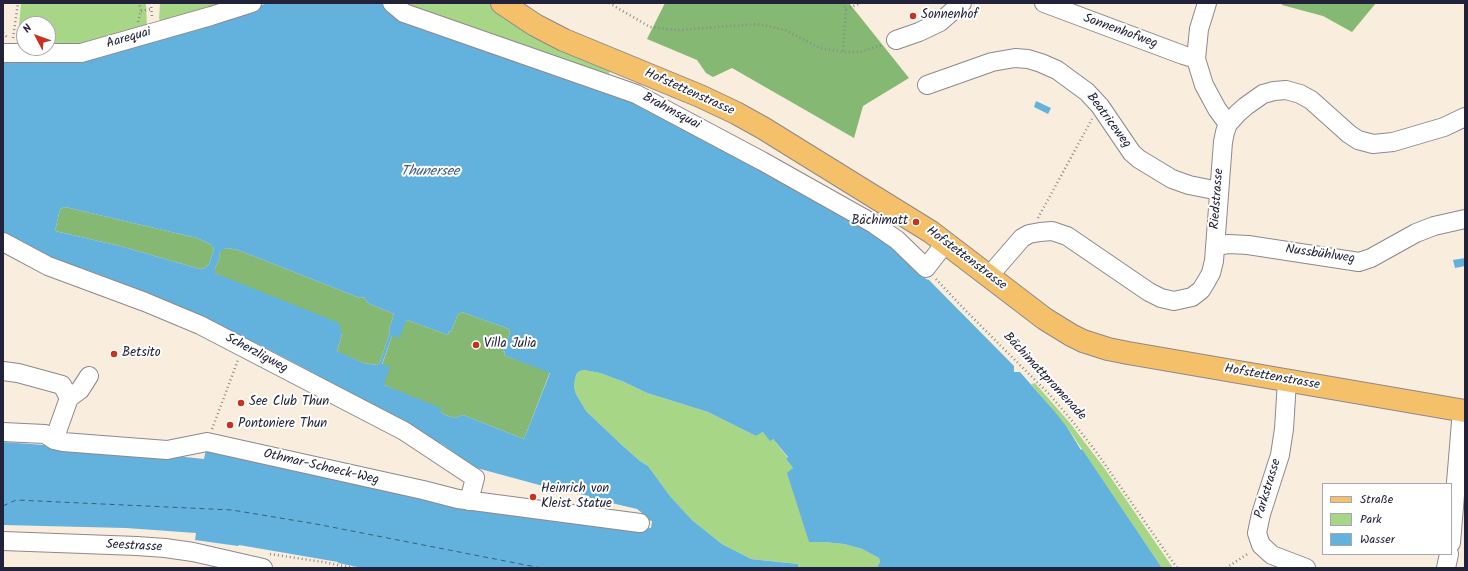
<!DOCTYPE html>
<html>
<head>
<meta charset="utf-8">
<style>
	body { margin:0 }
	#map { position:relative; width:1468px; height:571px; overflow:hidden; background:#f9eddd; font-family:Kalam,sans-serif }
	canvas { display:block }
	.frame { position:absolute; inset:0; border:4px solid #22223b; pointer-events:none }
	.legend { position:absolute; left:1322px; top:483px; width:130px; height:72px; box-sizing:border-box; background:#fff; border:1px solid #a7a7b1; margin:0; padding:5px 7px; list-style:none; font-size:12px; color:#22223b }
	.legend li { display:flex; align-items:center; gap:8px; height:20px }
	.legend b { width:20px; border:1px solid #a7a7b1 }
	.north { position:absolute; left:16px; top:16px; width:40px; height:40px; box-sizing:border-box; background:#fff; border:1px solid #a7a7b1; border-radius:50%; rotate:311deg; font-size:11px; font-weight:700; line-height:16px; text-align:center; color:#22223b }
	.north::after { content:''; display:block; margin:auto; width:14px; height:18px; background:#c8321e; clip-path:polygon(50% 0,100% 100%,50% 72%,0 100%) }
</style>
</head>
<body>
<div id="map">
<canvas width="1468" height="571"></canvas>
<div class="frame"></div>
<ul class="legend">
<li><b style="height:5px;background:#f4c16a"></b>Straße</li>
<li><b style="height:11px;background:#a7d786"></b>Park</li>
<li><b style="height:11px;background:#63b2dd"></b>Wasser</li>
</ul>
<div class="north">N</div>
</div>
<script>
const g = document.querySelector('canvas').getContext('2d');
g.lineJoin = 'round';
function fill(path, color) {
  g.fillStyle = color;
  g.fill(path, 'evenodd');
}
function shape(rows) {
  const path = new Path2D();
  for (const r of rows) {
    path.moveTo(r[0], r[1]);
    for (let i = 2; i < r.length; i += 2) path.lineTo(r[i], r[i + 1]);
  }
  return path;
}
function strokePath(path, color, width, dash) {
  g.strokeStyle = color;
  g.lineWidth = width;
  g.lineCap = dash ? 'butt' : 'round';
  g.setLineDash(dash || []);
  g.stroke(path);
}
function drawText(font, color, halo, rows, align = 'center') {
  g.font = font + ' Kalam,sans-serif';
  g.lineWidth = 4;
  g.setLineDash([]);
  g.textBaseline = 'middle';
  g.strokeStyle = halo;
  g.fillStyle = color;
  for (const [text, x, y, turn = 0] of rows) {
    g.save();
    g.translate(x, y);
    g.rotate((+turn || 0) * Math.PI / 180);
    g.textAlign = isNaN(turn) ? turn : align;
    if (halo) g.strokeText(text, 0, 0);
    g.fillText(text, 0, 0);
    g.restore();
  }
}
const green = shape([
	[21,3,146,3,147,28,80,48,48,48,48,24,24,24,24,48,17,48],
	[160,3,235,3,164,23,159,19],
	[404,3,489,3,503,18,581,58,612,68,606,78,407,5],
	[584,370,600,373,624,382,647,393,708,412,756,436,763,432,773,439,788,458,786,459,793,468,809,542,824,542,844,544,862,549,879,558,880,562,879,566,877,568,798,568,798,564,751,559,722,544,692,520,670,496,648,466,640,461,623,446,586,411,576,394,574,387,575,379,577,373,580,371],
	[1035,383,1070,423,1105,469,1173,568,1162,568,1067,427,1031,384]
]);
const forest = shape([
	[665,3,849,3,909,78,863,106,854,138,732,68,713,77,706,73,697,60,647,39],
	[1282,3,1376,3,1352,32,1323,16,1282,5],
	[65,207,197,238,210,244,214,249,209,264,205,268,200,269,120,246,55,231,60,209],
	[228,248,238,250,360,298,364,297,367,302,370,304,394,314,389,329,390,332,380,362,377,365,363,363,340,353,337,351,342,334,215,273,215,268,220,257,219,253,223,249],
	[462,312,509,329,510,333,503,351,505,352,504,355,550,372,524,439,463,415,455,418,445,415,441,412,384,385,382,365,392,336,407,320,448,335,449,331,451,332,458,314]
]);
const water = shape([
	[268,3,381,3,607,87,891,240,926,279,929,280,1014,366,1014,372,1020,372,1055,412,1067,427,1081,450,1082,449,1162,568,877,568,880,562,879,558,862,549,844,544,824,542,809,542,787,473,793,468,786,459,788,457,773,439,770,441,763,432,756,436,708,412,647,393,624,382,600,373,584,370,580,371,577,373,575,379,574,387,576,394,586,411,623,446,640,461,648,466,670,496,692,520,722,544,751,559,798,564,798,568,362,568,338,563,338,562,239,545,238,546,195,540,196,533,126,528,3,525,3,442,128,451,204,459,206,449,651,528,652,521,643,519,642,513,637,509,590,498,589,496,543,486,473,467,442,444,433,441,306,369,256,343,248,341,206,318,130,286,79,267,60,266,3,236,3,58,100,53],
	[65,207,197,238,210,244,214,249,209,264,205,268,200,269,120,246,55,231,60,209],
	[228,248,238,250,360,298,364,297,367,302,370,304,394,314,389,329,390,332,380,362,377,365,363,363,337,351,342,334,339,323,215,273,215,268,220,257,219,253,224,249],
	[462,312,509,329,510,333,503,351,505,352,504,355,550,373,524,439,463,415,455,418,445,415,441,412,441,408,384,385,390,367,382,364,392,336,399,338,407,320,448,335,449,331,451,332,458,314],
	[1036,101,1051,108,1048,114,1034,107],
	[1465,258,1465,266,1455,268,1453,260]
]);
const ferry = shape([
	[3,506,16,500,232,510,316,524,541,568]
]);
const path = shape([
	[151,3,152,18],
	[609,3,650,27,678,30,758,24,785,30,820,48,843,52,859,52,883,45],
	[842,3,846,9,843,52],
	[846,9,861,3],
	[141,11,151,9],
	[138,22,141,11,139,3],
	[3,33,8,38],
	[13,38,18,3],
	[1038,218,1092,119],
	[936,279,966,311,1050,395,1073,422,1097,453,1177,568],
	[212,429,238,360],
	[270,554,323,562,354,568],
	[1226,568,1249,553]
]);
const minor = shape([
	[392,3,404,13,636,94,762,161,874,224,897,240,926,268,946,242],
	[1044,3,1183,55,1196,59],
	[1207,3,1199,29,1196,59,1204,85,1217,109,1228,124],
	[896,40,919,32,940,22,962,3],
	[3,53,81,53,211,16,252,3],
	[927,85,992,62,1015,58,1028,59,1041,63,1057,70,1087,92,1100,106,1132,153,1139,159,1172,179,1189,185,1219,191],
	[3,242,48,266,145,302,200,325,404,431,475,478,469,501],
	[1215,246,1229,244,1248,245,1359,262,1371,258,1416,233,1434,226,1465,219],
	[989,276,1022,238,1029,234,1040,232,1052,231,1067,236,1149,292,1161,298,1174,301,1192,297,1201,290,1206,282,1211,273,1214,261,1223,142,1225,132,1228,124,1238,113,1246,106,1263,94,1274,91,1286,90,1300,94,1311,100,1349,134,1358,140,1373,144,1393,142,1444,127,1465,117],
	[3,371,18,373,62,385,69,398,54,440],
	[1287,381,1284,429,1280,455,1261,514,1257,533,1261,545,1272,555,1306,568],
	[69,398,80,390,89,376],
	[3,432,45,434,54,440,63,442,167,450,207,442,423,490,458,499,640,523],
	[3,541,137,546,165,548,193,552,263,568],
	[1451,543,1462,410],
	[1446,568,1449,554]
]);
const major = shape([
	[502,3,535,25,564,40,700,96,736,113,763,128,931,232,1045,319,1071,335,1083,341,1108,349,1128,353,1465,411]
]);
const markers = [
	[913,16,4,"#c8321e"],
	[916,222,4,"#c8321e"],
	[476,345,4,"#c8321e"],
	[114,354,4,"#c8321e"],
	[241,403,4,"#c8321e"],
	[230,425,4,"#c8321e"],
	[533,497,4,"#c8321e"]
];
const poiNames = [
	["Sonnenhof",921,16],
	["Bächimatt",908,222,"right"],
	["Villa Julia",484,345],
	["Betsito",122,354],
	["See Club Thun",249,403],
	["Pontoniere Thun",238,425],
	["Heinrich von",541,490],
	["Kleist Statue",541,505]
];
const streetNames = [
	["Sonnenhofweg",1120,32,20],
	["Aarequai",129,39,-16],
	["Hofstettenstrasse",689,93,24],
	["Brahmsquai",671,112,28],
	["Beatriceweg",1108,121,53],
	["Riedstrasse",1218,199,-86],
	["Nussbühlweg",1320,255,8],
	["Hofstettenstrasse",966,259,37],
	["Scherzligweg",256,354,28],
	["Bächimattpromenade",1044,377,47],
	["Hofstettenstrasse",1272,378,10],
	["Othmar-Schoeck-Weg",321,468,13],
	["Parkstrasse",1269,489,-73],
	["Seestrasse",134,547,3]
];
const waterNames = [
	["Thunersee",430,173]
];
fill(green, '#a7d786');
fill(forest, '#85b873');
fill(water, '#63b2dd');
strokePath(ferry, '#3c5c7c', 1, [5, 4]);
strokePath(minor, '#8e888c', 20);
strokePath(major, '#8e888c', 24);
strokePath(path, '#8e888c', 2.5, [1, 3]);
strokePath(minor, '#fff', 18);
strokePath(major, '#f4c16a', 22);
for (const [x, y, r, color] of markers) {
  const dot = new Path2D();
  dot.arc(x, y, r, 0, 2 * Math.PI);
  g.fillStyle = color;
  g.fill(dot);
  strokePath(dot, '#fff', 1.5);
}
drawText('13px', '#22223b', '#fff', poiNames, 'left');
drawText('13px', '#22223b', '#fff', streetNames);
drawText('italic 14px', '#3c5c7c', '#fff', waterNames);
</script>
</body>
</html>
